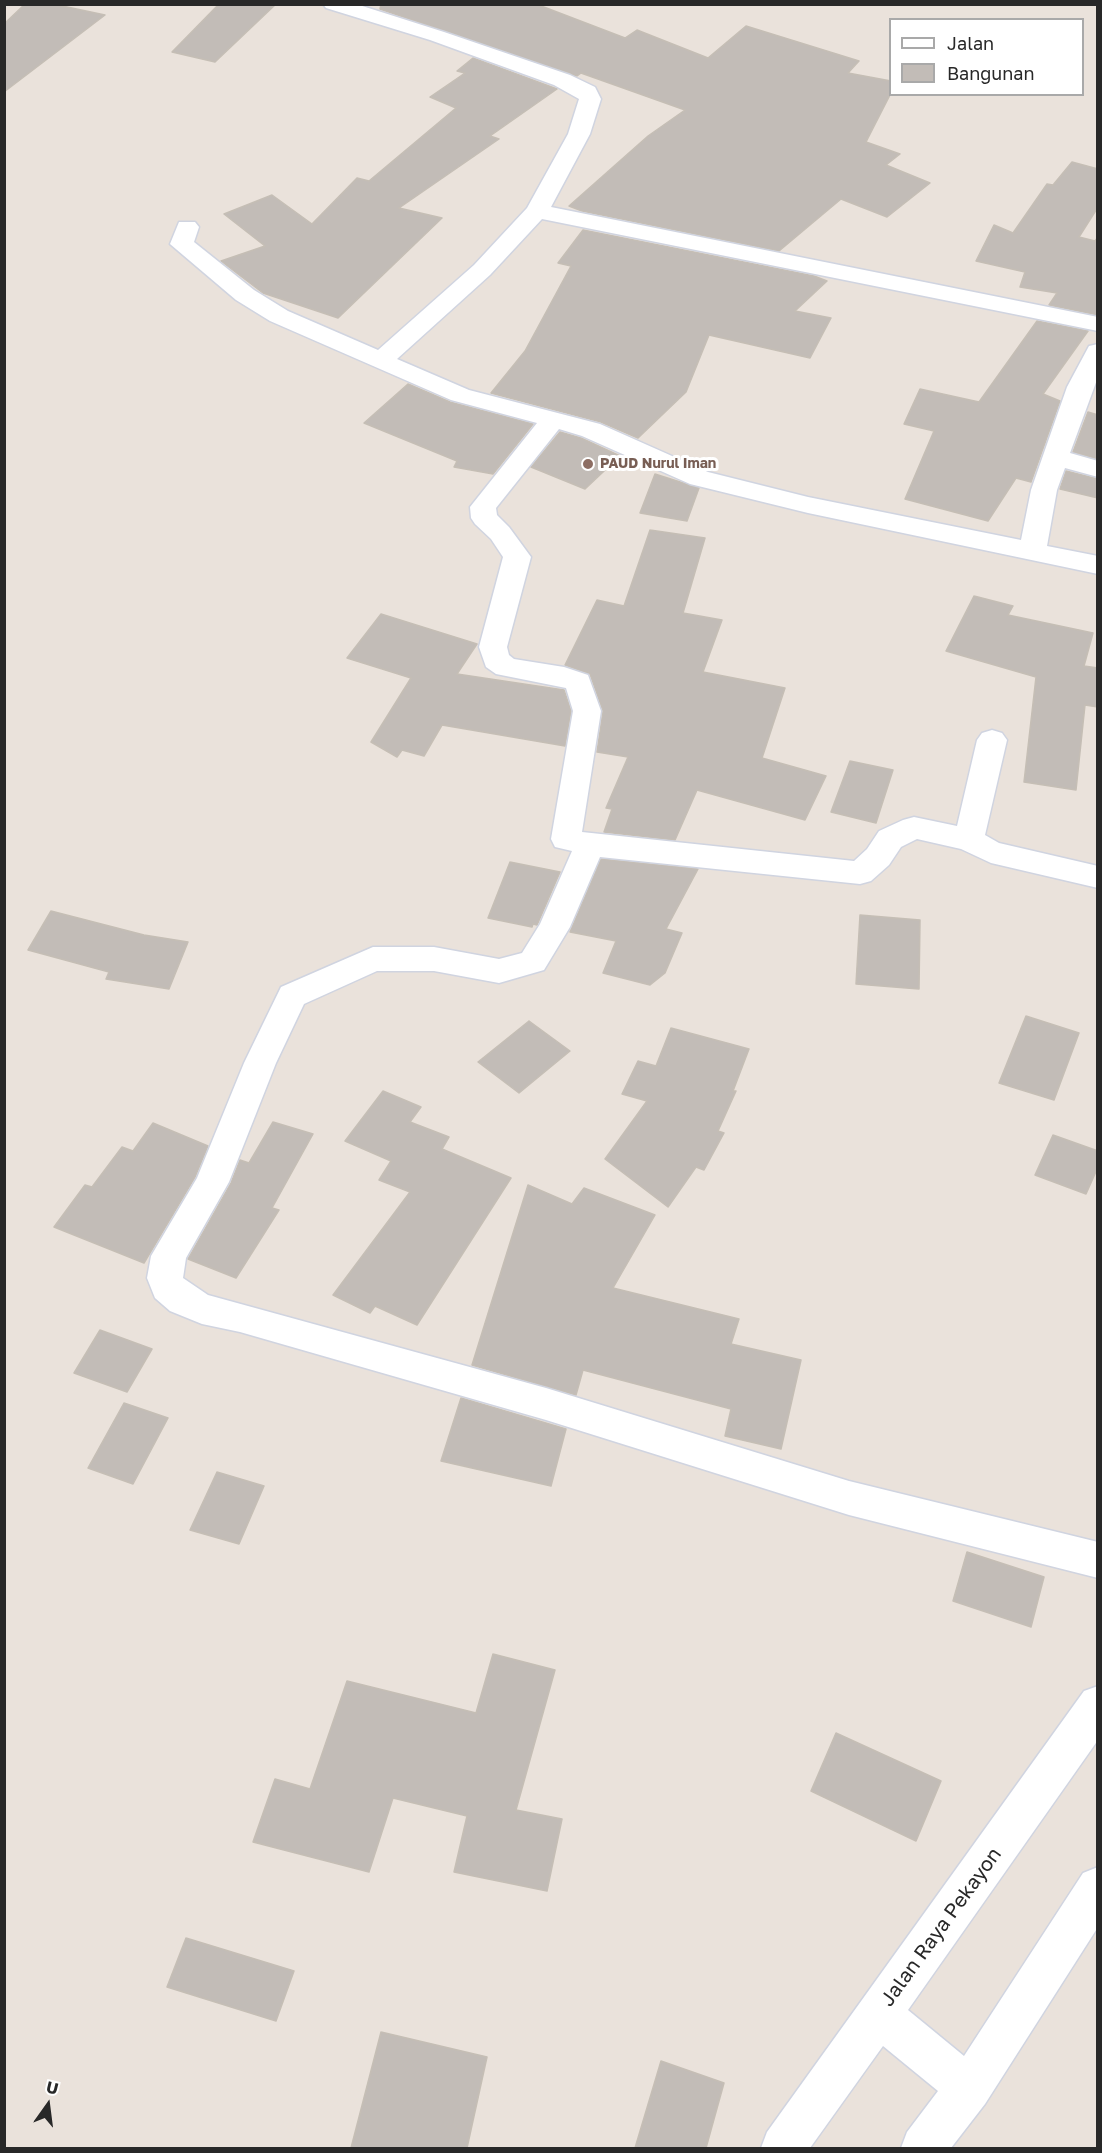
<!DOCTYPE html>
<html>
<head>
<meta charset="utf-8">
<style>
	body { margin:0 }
	#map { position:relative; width:1102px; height:2153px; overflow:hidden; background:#eae2db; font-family:"Golos Text",sans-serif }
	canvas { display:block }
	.frame { position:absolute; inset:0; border:6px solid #282828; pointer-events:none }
	.legend { position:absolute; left:889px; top:18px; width:195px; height:78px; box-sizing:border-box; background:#fff; border:2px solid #a9a9a9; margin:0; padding:8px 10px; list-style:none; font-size:18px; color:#282828 }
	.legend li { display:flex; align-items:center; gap:12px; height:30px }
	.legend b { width:30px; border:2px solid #a9a9a9 }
	.north { position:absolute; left:18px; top:2075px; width:60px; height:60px; -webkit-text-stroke:4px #fff; paint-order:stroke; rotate:14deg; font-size:16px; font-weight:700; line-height:24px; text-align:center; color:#282828 }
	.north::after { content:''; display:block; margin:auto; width:21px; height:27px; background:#282828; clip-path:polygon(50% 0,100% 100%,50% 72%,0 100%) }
</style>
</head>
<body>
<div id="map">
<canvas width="1102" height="2153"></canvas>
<div class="frame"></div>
<ul class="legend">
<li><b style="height:8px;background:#fff"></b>Jalan</li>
<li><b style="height:16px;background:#c2bcb7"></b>Bangunan</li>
</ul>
<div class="north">U</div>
</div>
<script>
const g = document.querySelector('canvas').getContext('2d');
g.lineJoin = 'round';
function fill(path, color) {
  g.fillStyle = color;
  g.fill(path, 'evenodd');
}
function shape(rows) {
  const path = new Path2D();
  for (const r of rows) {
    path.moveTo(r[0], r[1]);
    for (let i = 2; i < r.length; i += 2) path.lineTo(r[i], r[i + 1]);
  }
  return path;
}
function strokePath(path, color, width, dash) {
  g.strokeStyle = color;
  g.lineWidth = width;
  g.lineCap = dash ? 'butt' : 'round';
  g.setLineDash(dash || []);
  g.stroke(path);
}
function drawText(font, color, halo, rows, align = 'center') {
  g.font = font + ' "Golos Text",sans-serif';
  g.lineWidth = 6;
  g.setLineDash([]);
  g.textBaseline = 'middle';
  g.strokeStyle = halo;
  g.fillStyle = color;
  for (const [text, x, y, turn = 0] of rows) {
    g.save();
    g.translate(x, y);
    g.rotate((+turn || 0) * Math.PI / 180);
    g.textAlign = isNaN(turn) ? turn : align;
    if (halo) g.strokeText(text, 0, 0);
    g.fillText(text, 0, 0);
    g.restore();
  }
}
const building = shape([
	[25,4,53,4,105,15,4,92,4,24,25,4],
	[219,4,276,4,215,62,172,52,219,4],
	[381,4,536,4,625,38,637,30,708,58,746,26,859,61,848,73,891,81,891,93,866,142,900,154,886,165,930,183,887,217,841,199,779,251,582,211,569,206,648,136,685,110,581,73,577,76,380,9,381,4],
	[473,58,557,89,490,136,499,139,399,208,442,218,338,318,263,293,221,261,265,246,224,214,272,195,312,224,357,178,369,181,456,108,430,97,465,73,457,71,473,58],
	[1072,162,1098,169,1098,207,1079,237,1095,241,1098,237,1098,315,1049,305,1057,293,1020,287,1025,272,976,261,994,225,1013,233,1047,184,1053,185,1072,162],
	[583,230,814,276,827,281,795,311,831,318,810,358,709,335,686,392,638,438,601,422,491,393,525,351,571,266,558,263,583,230],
	[1037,321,1088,331,1043,394,1060,401,1031,482,1016,478,988,521,905,499,934,431,904,424,920,389,979,402,1037,321],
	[408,384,450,402,533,424,493,474,454,467,457,461,364,423,408,384],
	[1088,412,1098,415,1098,459,1073,452,1088,412],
	[560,432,581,438,620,456,585,489,531,467,560,432],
	[1066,471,1098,479,1098,498,1060,489,1066,471],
	[655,474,699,488,687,521,640,513,655,474],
	[650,530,705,538,683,613,722,620,703,672,785,688,762,758,826,776,805,820,697,790,675,840,604,832,612,809,606,808,628,757,597,752,603,711,590,674,565,665,597,600,624,606,650,530],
	[974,596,1013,606,1008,615,1093,633,1084,666,1098,668,1098,707,1085,705,1076,790,1024,782,1036,677,946,651,974,596],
	[381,614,477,644,457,674,564,690,571,711,565,746,442,725,424,756,402,750,397,757,371,742,411,678,347,658,381,614],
	[850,761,893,770,876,823,831,812,850,761],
	[601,859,698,869,666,929,682,933,665,973,650,985,603,973,616,941,570,932,601,859],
	[510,862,560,872,537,925,533,924,532,927,488,918,510,862],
	[51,911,144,935,188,942,169,989,106,979,109,972,28,950,51,911],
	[860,915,920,920,919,989,856,984,860,915],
	[1026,1016,1079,1033,1054,1100,999,1083,1026,1016],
	[529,1021,570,1051,519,1093,478,1062,529,1021],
	[671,1028,749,1049,733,1091,736,1091,718,1131,724,1133,704,1170,696,1167,668,1207,605,1159,647,1101,622,1094,638,1061,656,1066,671,1028],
	[383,1091,421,1107,410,1122,449,1137,442,1149,511,1178,417,1325,375,1306,370,1313,333,1295,410,1192,379,1180,391,1161,345,1141,383,1091],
	[273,1122,313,1134,272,1208,279,1210,236,1278,188,1259,231,1183,240,1160,249,1163,273,1122],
	[153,1123,208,1146,195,1177,144,1263,54,1227,85,1185,92,1187,122,1147,133,1151,153,1123],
	[1053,1135,1098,1151,1098,1167,1086,1194,1035,1175,1053,1135],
	[528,1185,572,1204,584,1188,655,1215,613,1288,739,1319,731,1344,801,1360,781,1449,725,1436,731,1409,583,1370,576,1395,472,1365,528,1185],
	[100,1330,152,1349,127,1392,74,1373,100,1330],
	[461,1398,566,1429,551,1486,441,1461,461,1398],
	[124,1403,168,1418,133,1484,88,1468,124,1403],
	[217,1472,264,1486,239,1544,190,1530,217,1472],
	[967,1552,1044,1577,1031,1627,953,1601,967,1552],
	[493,1654,555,1670,516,1810,562,1819,547,1891,454,1872,467,1816,393,1798,369,1872,253,1842,275,1779,310,1789,347,1681,476,1713,493,1654],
	[836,1733,941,1781,916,1841,811,1791,836,1733],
	[186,1938,294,1971,276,2021,167,1987,186,1938],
	[381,2032,487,2057,467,2148,351,2148,381,2032],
	[661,2061,724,2083,706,2148,635,2148,661,2061]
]);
const street = shape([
	[323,4,356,4,444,32,570,75,595,87,601,99,590,134,551,207,1098,317,1098,331,542,219,490,275,397,359,469,390,600,424,708,472,808,497,1021,540,1031,490,1067,387,1089,346,1098,344,1098,377,1070,453,1098,461,1098,477,1065,468,1057,490,1047,546,1098,556,1098,574,808,513,690,484,582,436,559,429,496,508,497,515,509,527,531,557,507,647,509,655,514,659,564,667,588,675,601,711,582,832,854,861,867,849,879,831,903,820,914,817,957,826,977,740,982,733,992,730,1002,733,1007,740,985,835,999,843,1098,866,1098,888,991,863,961,849,917,839,901,847,889,865,871,881,860,884,600,857,570,927,544,970,499,983,434,971,377,971,304,1004,276,1063,229,1182,186,1258,183,1278,208,1295,546,1388,849,1481,1098,1542,1098,1578,849,1515,546,1420,240,1332,202,1324,170,1311,155,1298,147,1278,151,1256,197,1178,244,1063,281,987,373,947,434,947,499,959,522,953,540,924,572,851,555,847,551,839,573,711,566,688,496,674,486,667,479,647,503,557,491,539,475,524,471,518,470,507,537,423,451,400,270,321,236,300,170,244,179,222,195,222,199,227,194,242,254,290,288,311,378,350,474,265,527,208,568,134,579,99,554,85,430,40,326,8,323,4],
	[1098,1686,1098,1740,908,2010,964,2056,1083,1873,1098,1867,1098,1927,985,2104,951,2148,901,2148,907,2132,938,2091,883,2046,810,2148,761,2148,767,2132,1084,1691,1098,1686]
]);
const markers = [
	[588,464,6,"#8d6e63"]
];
const farEducationnames = [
	["PAUD Nurul Iman",600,464]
];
const nearStreetnames = [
	["Jalan Raya Pekayon",941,1927,-54]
];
fill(building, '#c2bcb7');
strokePath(building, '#c5beb5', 1.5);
strokePath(street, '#d0d4e0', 3);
fill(street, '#fff');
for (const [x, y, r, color] of markers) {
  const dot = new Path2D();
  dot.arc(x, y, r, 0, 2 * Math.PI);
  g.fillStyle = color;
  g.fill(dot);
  strokePath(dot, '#fff', 2);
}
drawText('bold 14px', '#785e54', '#fff', farEducationnames, 'left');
drawText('20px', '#282828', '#fff', nearStreetnames);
</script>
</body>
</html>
